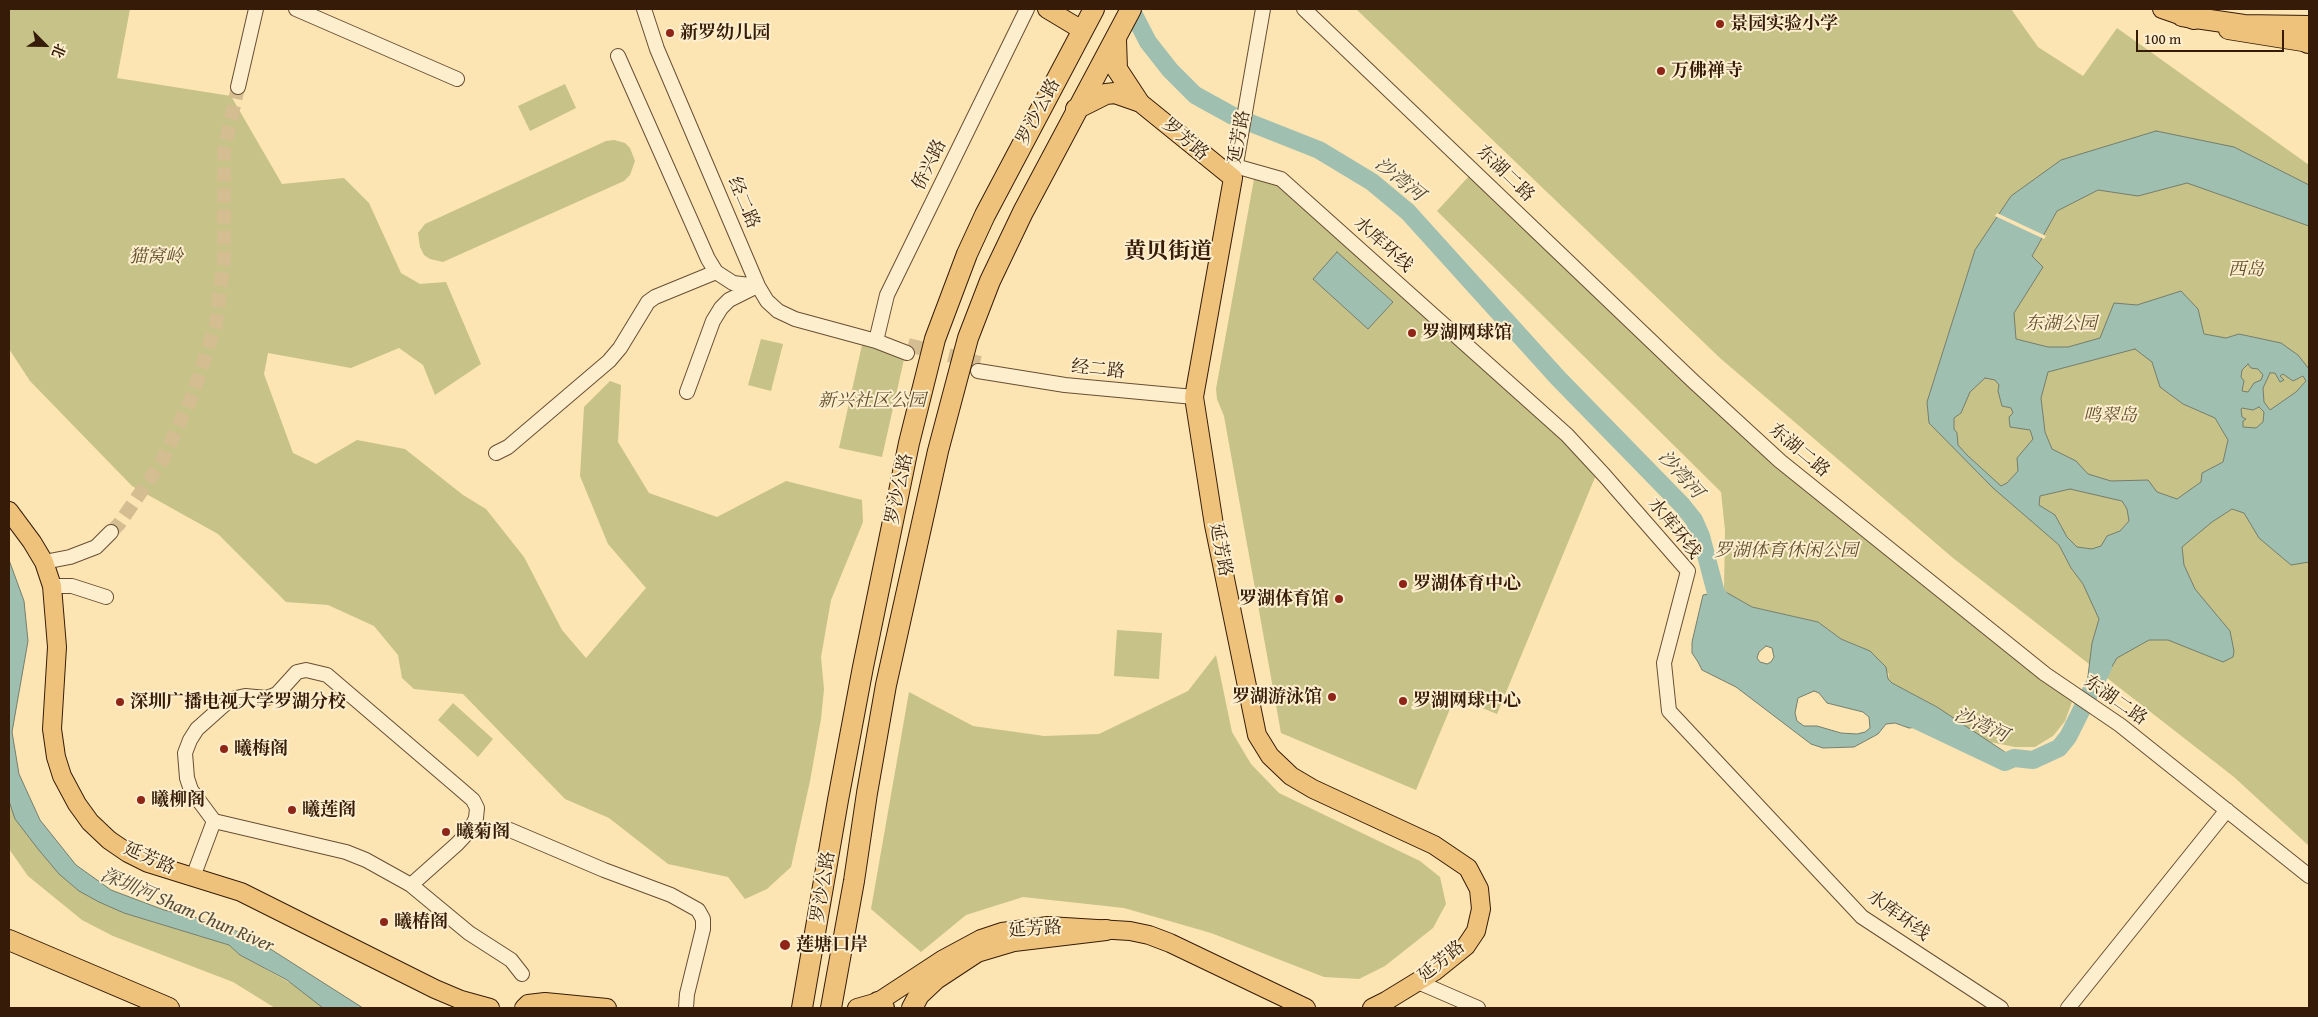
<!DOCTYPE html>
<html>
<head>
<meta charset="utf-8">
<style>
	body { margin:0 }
	#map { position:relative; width:2318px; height:1017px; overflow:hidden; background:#fce5b3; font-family:"Gentium Book Plus","Noto Serif SC",serif }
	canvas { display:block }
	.frame { position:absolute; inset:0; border:10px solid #361c08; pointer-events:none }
	.north { position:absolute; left:20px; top:20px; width:50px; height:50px; -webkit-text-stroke:4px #fdeece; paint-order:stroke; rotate:113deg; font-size:14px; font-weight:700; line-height:20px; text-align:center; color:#361c08 }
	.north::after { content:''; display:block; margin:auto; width:18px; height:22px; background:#361c08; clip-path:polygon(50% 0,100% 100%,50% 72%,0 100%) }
	.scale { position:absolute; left:2136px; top:30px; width:148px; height:22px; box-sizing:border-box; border:2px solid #361c08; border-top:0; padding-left:6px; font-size:15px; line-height:18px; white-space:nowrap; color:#361c08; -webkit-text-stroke:4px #fdeece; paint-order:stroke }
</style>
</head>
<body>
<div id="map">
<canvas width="2318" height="1017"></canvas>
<div class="frame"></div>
<div class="north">北</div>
<div class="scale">100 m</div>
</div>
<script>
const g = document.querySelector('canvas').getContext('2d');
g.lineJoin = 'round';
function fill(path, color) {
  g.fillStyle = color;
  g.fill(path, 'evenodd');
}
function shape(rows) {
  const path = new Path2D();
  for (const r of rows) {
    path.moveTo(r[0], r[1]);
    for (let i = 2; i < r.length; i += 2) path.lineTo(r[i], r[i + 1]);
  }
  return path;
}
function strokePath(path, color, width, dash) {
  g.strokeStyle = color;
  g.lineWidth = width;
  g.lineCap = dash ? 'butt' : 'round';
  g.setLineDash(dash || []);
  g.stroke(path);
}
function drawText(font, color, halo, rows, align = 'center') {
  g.font = font + ' "Gentium Book Plus","Noto Serif SC",serif';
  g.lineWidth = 4;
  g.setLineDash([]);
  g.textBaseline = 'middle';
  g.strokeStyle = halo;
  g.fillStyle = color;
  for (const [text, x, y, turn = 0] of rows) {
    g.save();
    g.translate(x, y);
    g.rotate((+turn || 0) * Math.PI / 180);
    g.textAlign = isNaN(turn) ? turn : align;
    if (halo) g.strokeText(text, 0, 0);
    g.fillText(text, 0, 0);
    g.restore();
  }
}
const green = shape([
	[9,9,130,9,117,78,231,96,282,184,344,178,369,203,401,273,420,284,446,282,481,364,435,395,423,365,399,348,351,368,268,353,264,374,293,453,316,464,357,440,405,449,463,495,486,509,524,557,562,630,586,658,646,588,608,544,580,476,584,407,610,381,621,385,618,442,649,493,717,517,786,481,862,500,863,522,831,600,821,657,824,689,821,719,810,781,791,867,767,889,745,899,728,877,668,864,609,818,565,799,463,694,414,689,402,678,398,655,374,626,328,605,286,602,218,534,132,486,30,381,9,349],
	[1356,9,2011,9,2038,47,2083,76,2117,28,2309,165,2309,846,2234,777,1953,558,1720,358],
	[565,84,576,108,530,131,518,106],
	[614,140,625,143,630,148,635,161,630,175,624,181,443,262,430,259,424,255,420,247,418,233,425,224,606,141],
	[1256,168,1284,175,1598,470,1497,714,1455,697,1416,790,1281,733,1224,416,1217,399,1216,389],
	[1470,175,1772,462,2072,702,2065,721,2053,736,2035,747,2015,747,1990,742,1969,731,1937,707,1892,683,1888,679,1889,674,1858,646,1841,639,1818,622,1752,607,1724,591,1725,530,1721,492,1437,211],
	[761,339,783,344,771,391,748,385],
	[862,345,905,355,882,457,839,448],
	[1117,630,1162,633,1159,679,1114,676],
	[1216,655,1232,732,1251,764,1279,793,1420,861,1440,877,1446,904,1433,928,1385,966,1359,979,1324,977,1211,933,1124,908,1023,897,966,915,921,952,871,909,909,692,973,726,1044,736,1099,734,1188,691],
	[453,703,493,739,478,757,438,720],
	[9,801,120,911,229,945,240,955,292,984,329,1008,275,1008,233,982,113,936,82,920,28,876,9,849]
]);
const water = shape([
	[2156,131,2234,147,2309,185,2309,226,2187,183,2138,196,2098,190,2057,211,2032,256,2043,267,2014,313,2016,339,2048,347,2068,347,2100,338,2114,303,2137,305,2181,291,2198,309,2204,334,2226,338,2239,334,2281,343,2298,355,2309,369,2309,562,2291,565,2259,538,2244,513,2232,509,2212,522,2182,547,2184,565,2195,589,2230,631,2234,651,2233,657,2223,662,2168,640,2149,640,2117,658,2098,690,2087,684,2092,643,2099,619,2083,584,2071,568,2059,545,1993,488,1929,423,1927,402,1975,250,2011,196,2061,160,2156,131],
	[2135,349,2152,362,2160,387,2183,404,2215,418,2228,440,2223,462,2202,473,2201,482,2177,499,2157,492,2148,480,2111,481,2088,474,2076,461,2052,449,2045,432,2041,398,2048,372,2135,349],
	[2248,364,2251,368,2258,369,2263,375,2261,380,2254,383,2248,392,2242,391,2244,381,2241,377,2242,370,2248,364],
	[2270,373,2275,373,2280,382,2284,380,2280,376,2283,374,2293,381,2303,376,2306,381,2296,392,2270,410,2264,402,2263,388,2270,373],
	[1985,378,1995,380,1999,385,1998,391,2002,406,2011,408,2013,413,2009,417,2010,427,2030,430,2033,439,2017,458,2018,471,2007,483,2001,486,1967,455,1958,445,1957,433,1954,429,1954,418,1961,413,1970,392,1985,378],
	[2259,407,2264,412,2263,422,2256,428,2243,427,2243,421,2246,419,2242,417,2241,409,2242,408,2253,410,2259,407],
	[2070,489,2122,501,2127,509,2129,521,2120,531,2107,536,2101,546,2092,549,2077,547,2067,537,2055,515,2039,505,2040,496,2070,489],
	[1337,252,1393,302,1368,329,1313,279,1337,252],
	[9,560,24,601,28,641,12,732,19,774,40,820,76,865,111,890,164,910,206,920,250,936,363,1008,323,1008,287,980,240,955,229,945,124,913,99,902,79,891,59,874,38,849,15,819,9,801,9,560],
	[1724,591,1752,607,1818,622,1841,639,1870,651,1886,667,1888,679,1892,683,1937,707,2014,758,1986,754,1928,726,1909,728,1895,723,1886,724,1878,734,1854,747,1823,748,1811,744,1736,687,1702,670,1698,662,1692,653,1692,642,1703,595,1724,591],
	[1766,646,1772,648,1774,657,1771,662,1767,664,1760,662,1757,658,1759,652,1766,646],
	[1814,691,1819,693,1827,703,1863,712,1869,717,1870,728,1865,732,1857,734,1841,733,1817,726,1804,726,1797,721,1795,713,1798,698,1814,691]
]);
const pier = shape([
	[1997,213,2046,236,2044,239,1995,216]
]);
const river = shape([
	[1131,9,1148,42,1170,70,1195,95,1233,116,1319,150,1372,182,1408,212,1558,378,1682,505,1694,520,1701,536,1716,593,1730,612],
	[1908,716,2005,762,2014,758,2033,760,2059,748,2068,737,2103,667]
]);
const minorTunnel = shape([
	[908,345,980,363],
	[111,532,119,524,162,461,193,394,216,324,224,258,224,151,238,87]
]);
const minor = shape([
	[296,9,457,79],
	[644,9,657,49,758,286,767,301,778,311,795,319,876,341,907,353],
	[1304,9,1693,381,1780,461,2045,674,2120,725,2309,876],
	[618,56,708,259,716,272,733,283,758,286],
	[238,87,256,9],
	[1235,166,1281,179,1567,435,1605,476,1688,571,1664,663,1669,711,1862,917,2001,1008],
	[1234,175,1263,9],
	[876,341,887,295,1027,9],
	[978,371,1065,385,1194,397],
	[687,392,713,321,721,308,729,300,757,286],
	[496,453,508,447,609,361,620,348,648,302,655,297,716,272],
	[44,562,70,557,96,547,111,532],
	[52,586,72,586,106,597],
	[510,830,604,870,671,895,698,910,703,919,703,929,687,994,686,1008],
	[193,877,214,821],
	[411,885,457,844,471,829,476,818,477,808,473,800,458,787,327,675,306,670,297,672,277,694,267,698,245,696,236,698,225,704,197,729,190,740,185,753,187,778,191,790,214,821,346,852,366,860,411,885,469,933,511,960,522,974],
	[1418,982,1478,1008],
	[2068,1008,2227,810]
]);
const major = shape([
	[1047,9,1082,30],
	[2162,9,2194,20],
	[2228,30,2309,43],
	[1138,101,1233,178,1194,397,1214,525,1257,735,1270,756,1291,776,1313,789,1434,845,1468,868,1479,889,1481,909,1476,931,1466,946,1435,971,1386,1001,1372,1008],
	[9,511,32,542,44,562,52,586,57,647,52,729,56,757,62,776,77,804,90,822,109,840,128,853,148,863,241,892,435,989,461,1000,490,1008],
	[524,1008,528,1004,545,1002,607,1008],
	[857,1008,878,1002,942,960,981,939,1002,932,1048,926,1130,931,1149,935,1170,943,1306,1008]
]);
const highway = shape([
	[2182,16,2244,25,2309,26],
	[1116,39,1117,69,1138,101],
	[2308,43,2309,43],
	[1076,109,1106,94,1115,93,1138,101],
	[9,940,169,1008],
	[878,1002,884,1008],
	[802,1008,838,800,863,667,909,443,935,339,967,254,985,215,1094,9],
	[831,1008,854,881,867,793,886,685,938,451,968,338,990,281,1023,212,1131,9],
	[912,1008,919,995,936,979,977,952,1014,941,1106,930]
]);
const markers = [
	[1720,24,5,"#8f2418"],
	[670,33,5,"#8f2418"],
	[1661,71,5,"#8f2418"],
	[1412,333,5,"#8f2418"],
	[1403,584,5,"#8f2418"],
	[1339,599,5,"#8f2418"],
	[1332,697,5,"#8f2418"],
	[1403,701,5,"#8f2418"],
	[120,702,5,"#8f2418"],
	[224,749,5,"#8f2418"],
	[141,800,5,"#8f2418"],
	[292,810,5,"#8f2418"],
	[446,832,5,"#8f2418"],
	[384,922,5,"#8f2418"],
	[785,945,6,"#8f2418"]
];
const poiNames = [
	["景园实验小学",1730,24],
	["新罗幼儿园",680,33],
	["万佛禅寺",1671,71],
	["罗湖网球馆",1422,333],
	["罗湖体育中心",1413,584],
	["罗湖体育馆",1329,599,"right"],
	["罗湖游泳馆",1322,697,"right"],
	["罗湖网球中心",1413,701],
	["深圳广播电视大学罗湖分校",130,702],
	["曦梅阁",234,749],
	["曦柳阁",151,800],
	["曦莲阁",302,810],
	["曦菊阁",456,832],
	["曦椿阁",394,922],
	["莲塘口岸",796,945]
];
const streetNames = [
	["罗沙公路",1039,112,-62],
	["延芳路",1240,137,-80],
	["罗芳路",1185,140,40],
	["侨兴路",930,165,-64],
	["东湖二路",1505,174,44],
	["经二路",743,203,67],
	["水库环线",1383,245,42],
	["经二路",1098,370,6],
	["东湖二路",1799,451,40],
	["罗沙公路",900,489,-78],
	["水库环线",1674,529,51],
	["延芳路",1220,550,79],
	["东湖二路",2115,701,35],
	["延芳路",149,859,24],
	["罗沙公路",824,887,-81],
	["水库环线",1898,916,36],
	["延芳路",1035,930,-4],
	["延芳路",1442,962,-39]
];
const parkNames = [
	["猫窝岭",156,257],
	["西岛",2246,270],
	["东湖公园",2061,324],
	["新兴社区公园",872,401],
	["鸣翠岛",2110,416],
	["罗湖体育休闲公园",1786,551]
];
const waterNames = [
	["沙湾河",1399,180,39],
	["沙湾河",1680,475,48],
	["沙湾河",1981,726,24],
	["深圳河 Sham Chun River",187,911,23]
];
const districtNames = [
	["黄贝街道",1168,252]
];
fill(green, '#c6c288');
fill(water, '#9fbfb0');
strokePath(water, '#757e6d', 1);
fill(pier, '#fce5b3');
strokePath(river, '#9fbfb0', 18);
strokePath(minorTunnel, '#d4bd91', 14, [14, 7]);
strokePath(minor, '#684e33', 16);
strokePath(major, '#361c08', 20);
strokePath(highway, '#361c08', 22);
strokePath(minor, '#fdeece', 14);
strokePath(major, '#eec27a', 18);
strokePath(highway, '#eec27a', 20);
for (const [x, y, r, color] of markers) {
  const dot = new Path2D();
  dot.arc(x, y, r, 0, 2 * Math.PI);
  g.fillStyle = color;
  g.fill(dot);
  strokePath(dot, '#fdeece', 2);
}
drawText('bold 18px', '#361c08', '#fdeece', poiNames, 'left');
drawText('18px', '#361c08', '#fdeece', streetNames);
drawText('italic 18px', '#614e2e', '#fdeece', parkNames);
drawText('italic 19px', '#564d3a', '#fdeece', waterNames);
drawText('bold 22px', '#361c08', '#fdeece', districtNames);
</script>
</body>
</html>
